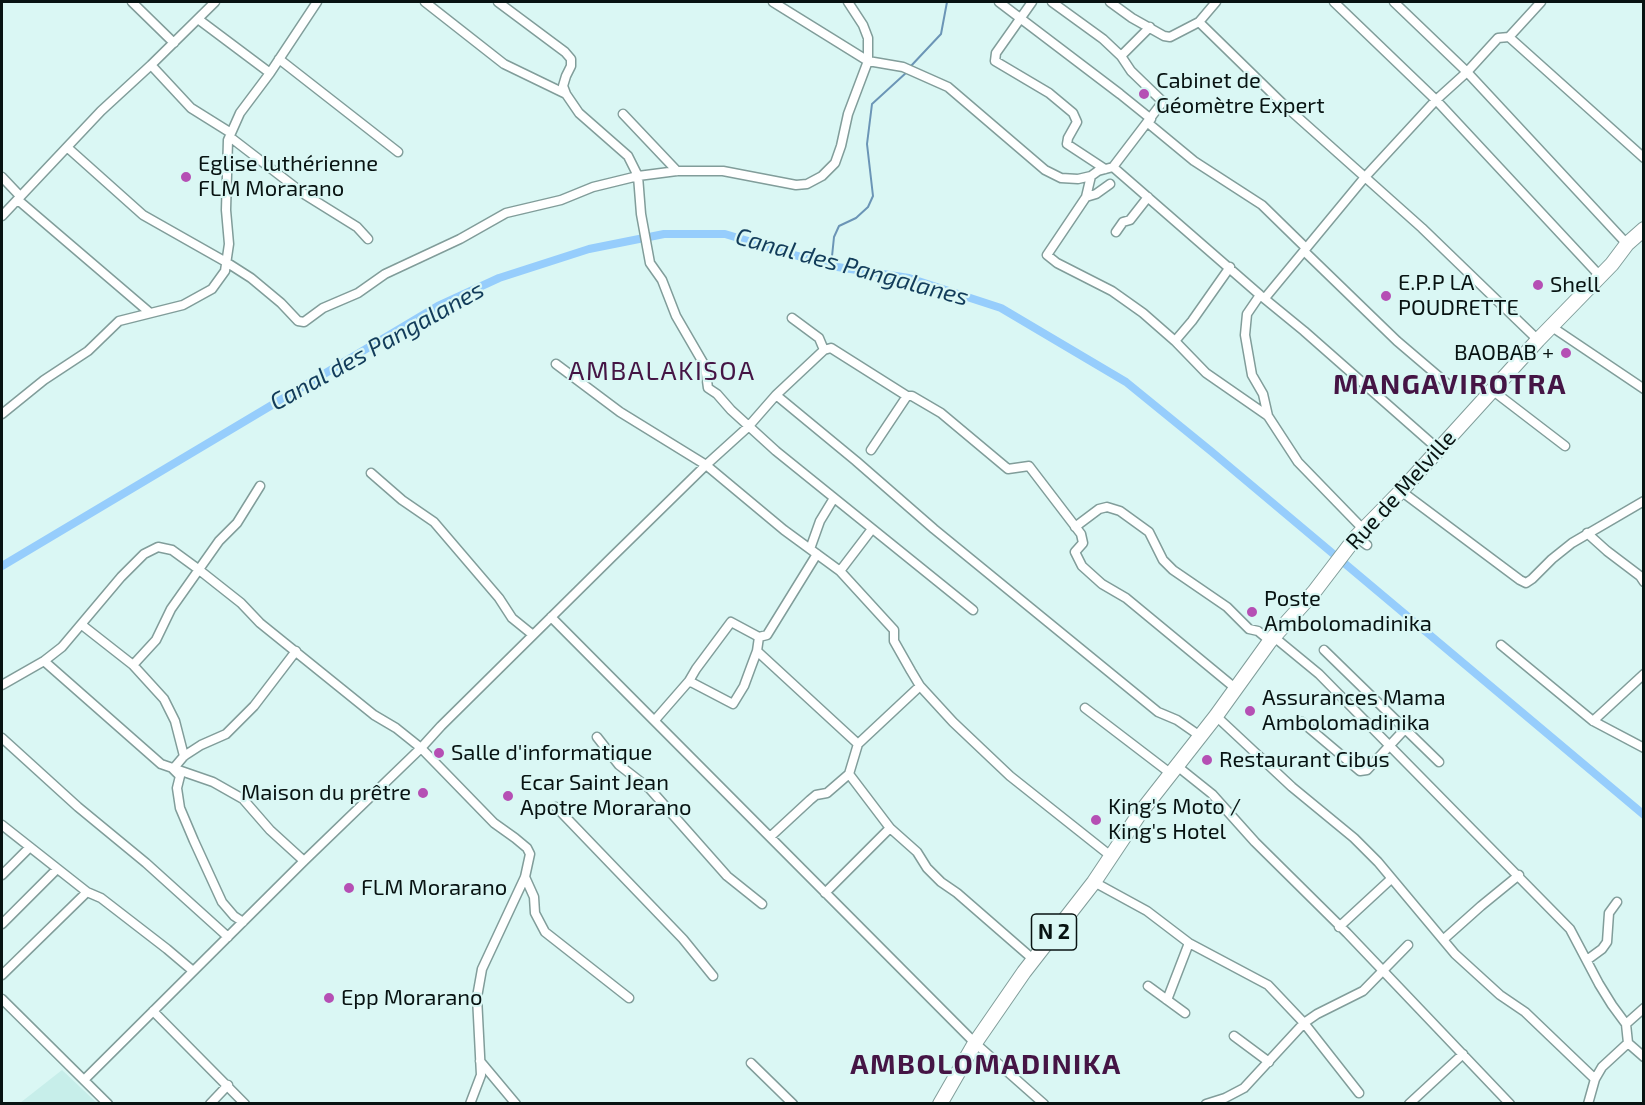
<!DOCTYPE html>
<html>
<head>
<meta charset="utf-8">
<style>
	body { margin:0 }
	#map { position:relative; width:1645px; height:1105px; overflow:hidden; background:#daf7f4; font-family:"Exo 2",sans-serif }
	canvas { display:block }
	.frame { position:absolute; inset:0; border:3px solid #081312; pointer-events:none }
</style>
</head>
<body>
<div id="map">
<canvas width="1645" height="1105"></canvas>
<div class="frame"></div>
</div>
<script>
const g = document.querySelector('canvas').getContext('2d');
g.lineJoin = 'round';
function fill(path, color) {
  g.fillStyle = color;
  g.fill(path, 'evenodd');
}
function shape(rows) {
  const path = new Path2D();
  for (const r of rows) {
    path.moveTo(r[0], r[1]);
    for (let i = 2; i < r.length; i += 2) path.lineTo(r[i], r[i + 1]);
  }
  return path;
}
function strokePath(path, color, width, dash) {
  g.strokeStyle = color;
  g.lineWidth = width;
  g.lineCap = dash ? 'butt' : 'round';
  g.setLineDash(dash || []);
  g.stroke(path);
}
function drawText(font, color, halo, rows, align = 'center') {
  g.font = font + ' "Exo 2",sans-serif';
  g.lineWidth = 4.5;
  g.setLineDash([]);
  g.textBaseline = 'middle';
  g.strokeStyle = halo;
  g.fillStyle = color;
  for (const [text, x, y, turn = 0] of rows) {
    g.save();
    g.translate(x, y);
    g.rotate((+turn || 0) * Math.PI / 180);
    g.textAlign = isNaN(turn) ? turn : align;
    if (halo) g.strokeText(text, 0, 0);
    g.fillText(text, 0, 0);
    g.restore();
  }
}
const built = shape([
	[62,1070,97,1103,20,1103]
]);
const stream = shape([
	[910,67,941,34,947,2],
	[831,266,834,237,839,226,856,218,868,207,873,196,867,144,872,104,907,72]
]);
const canal = shape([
	[2,566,438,306,499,278,589,249,664,234,725,234,831,266,909,278,1001,308,1126,382,1212,452,1644,815]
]);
const street = shape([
	[132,2,174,43],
	[425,2,504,64,566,94],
	[498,2,565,52,571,59,571,66,566,76,563,86,566,94,579,113,628,156,638,176,641,214,650,263,662,280,676,316,705,366,708,388,717,394,731,410,776,451,973,610],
	[773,2,868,61,903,67,948,87,1045,170,1061,178,1078,179,1091,176,1098,171,1113,167,1260,295,1304,331,1438,449],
	[999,2,1120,94,1151,119],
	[1032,2,996,53,995,61,1049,93,1073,113,1077,122,1068,138,1067,144,1105,169],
	[1052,2,1103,39,1121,56],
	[1110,2,1132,18,1164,36,1170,37,1199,22,1216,2],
	[1334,2,1436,100,1600,276],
	[1394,2,1467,72,1627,244],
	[198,19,270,73],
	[1199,22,1283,104,1422,228,1538,340],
	[1509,37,1541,2],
	[279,59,398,152],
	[151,65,191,108,231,133],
	[623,114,677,171],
	[1148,123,1194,161,1262,205,1306,248],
	[230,137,304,194,357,227,368,239],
	[68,148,143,215,226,262,251,278,281,303,298,321,304,322,323,308,358,293,385,274,460,239,506,213,561,200,593,187,638,176,677,171,723,171,796,185,807,184,822,176,835,163,841,146,848,114,868,61,868,38,863,25,848,2],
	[1113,167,1161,104,1161,100,1131,71,1121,56,1150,27],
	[2,177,20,196],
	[1110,184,1096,194,1086,197,1047,255,1057,263,1112,291,1143,313,1175,341,1206,373,1268,416,1298,462,1364,530],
	[1086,197,1091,176],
	[18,200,149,312],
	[2,216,101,111,151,65,215,2],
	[1116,232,1123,222,1130,220,1148,197],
	[1304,251,1397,341,1451,387],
	[1260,295,1247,314,1245,335,1252,375,1263,394,1268,416],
	[1265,298,1365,177,1436,100,1467,72,1498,38,1509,37,1644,158],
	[792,318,819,338,824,350],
	[1552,327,1644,389],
	[1175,341,1192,321,1230,267],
	[556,364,620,412,706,465,784,530,840,571,894,630,894,641,911,671,920,686,953,722,1010,776,1112,857],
	[1492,390,1565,446],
	[776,395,856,461,934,529,1158,712,1177,720,1200,736],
	[2,414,44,380,88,351,119,321,183,305,212,289,225,271,229,244,226,210,228,140,240,113,270,73,317,2],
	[871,450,907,396],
	[371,473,402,500,434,522,499,598,512,618,533,635],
	[1401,491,1520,580,1526,583,1532,579,1552,559,1572,543,1644,501],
	[1075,527,1099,509,1107,507,1120,511,1149,532,1163,560,1173,570,1227,607,1249,629,1258,631,1270,641],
	[1587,533,1607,551,1640,576,1644,582],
	[1356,537,1367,545],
	[810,549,820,521,834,498],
	[840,571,872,529],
	[551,617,975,1043,1044,1104],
	[82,625,133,665,164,699,175,721,184,756],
	[1274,637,1319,674,1570,929,1599,984,1612,1005,1626,1024,1628,1043,1644,1057],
	[1501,645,1593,721,1644,748],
	[1324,650,1439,762],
	[757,651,858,744],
	[44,661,161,764,213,782,243,799,270,830,304,861],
	[133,665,156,640,171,609,219,541,237,523,260,486],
	[689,681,733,704,744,686,751,667,757,651,759,637],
	[2,685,44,661,62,647,121,577,144,554,158,547,172,550,198,569,241,603,260,623,374,715,396,728,421,748,494,823,515,838,527,848,530,854,525,877,482,969,477,997,481,1075,470,1104],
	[1085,708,1170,773],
	[1216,716,1292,787,1354,838,1378,862,1455,954,1500,995,1525,1012,1595,1079],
	[655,720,689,681,696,669,731,622,759,637,767,635,817,554],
	[1593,721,1644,674],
	[1302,722,1360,771,1367,770,1405,729],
	[597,737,619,765,650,789,727,876,762,904],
	[2,738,78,807,146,863,228,937],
	[1177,766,1212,794,1255,842,1347,933,1510,1104],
	[849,774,890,828,917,852,927,868,941,882,957,893,1034,960],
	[556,807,683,939,713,976],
	[2,825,87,892,2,975],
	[770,837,810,800,816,795,827,793,849,774,858,744,920,686],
	[2,875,29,848],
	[525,877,534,897,535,913,545,932,629,998],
	[1094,882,1147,911,1189,943,1268,985,1304,1023,1359,1093],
	[87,892,101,898,167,949,193,971],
	[825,893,890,828],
	[243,922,234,916,222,902,194,841,180,808,177,788,180,776,173,769,184,756,201,745,226,734,254,706,296,651],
	[2,924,57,869],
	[1339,927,1391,879],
	[1444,939,1481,906,1519,875],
	[1587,960,1602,949,1607,942,1609,913,1617,902],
	[1148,986,1185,1013],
	[2,999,108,1104],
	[1167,1000,1189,943],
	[153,1011,245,1104],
	[1626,1024,1644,1008],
	[1234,1036,1269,1062],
	[480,1061,516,1104],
	[751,1063,793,1104],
	[84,1080,304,861,421,748,441,726,611,558,706,465,748,427,776,395,824,350,831,348,907,396,912,396,941,413,1008,469,1029,466,1081,534,1083,543,1075,552,1082,566,1102,584,1126,598,1235,688],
	[210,1104,228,1085],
	[1206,1104,1225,1098,1244,1088,1304,1023,1317,1014,1363,991,1408,945],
	[1409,1104,1463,1054],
	[1588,1104,1595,1079,1602,1067,1628,1043]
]);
const primary = shape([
	[940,1104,975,1043,1024,972,1094,882,1140,813,1216,716,1270,641,1314,592,1356,537,1401,491,1538,340,1612,264,1627,244,1644,229]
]);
const markers = [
	[1144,94,6,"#b54fb4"],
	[186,177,6,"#b54fb4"],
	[1538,285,6,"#b54fb4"],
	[1386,296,6,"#b54fb4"],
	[1566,353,6,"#b54fb4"],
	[1252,612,6,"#b54fb4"],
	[1250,711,6,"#b54fb4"],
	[439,753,6,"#b54fb4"],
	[1207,760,6,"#b54fb4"],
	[423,793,6,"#b54fb4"],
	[508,796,6,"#b54fb4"],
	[1096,820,6,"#b54fb4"],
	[349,888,6,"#b54fb4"],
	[329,998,6,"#b54fb4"]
];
const shields = [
	[1054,932,45]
];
const shieldNames = [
	["N 2",1054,932]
];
const poiNames = [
	["Cabinet de",1156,81],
	["Géomètre Expert",1156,106],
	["Eglise luthérienne",198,164],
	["FLM Morarano",198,189],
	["E.P.P LA",1398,283],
	["POUDRETTE",1398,308],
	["Shell",1550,285],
	["BAOBAB +",1554,353,"right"],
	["Poste",1264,599],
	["Ambolomadinika",1264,624],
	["Assurances Mama",1262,698],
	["Ambolomadinika",1262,723],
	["Salle d'informatique",451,753],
	["Restaurant Cibus",1219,760],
	["Ecar Saint Jean",520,783],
	["Apotre Morarano",520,808],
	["Maison du prêtre",411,793,"right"],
	["King's Moto /",1108,807],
	["King's Hotel",1108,832],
	["FLM Morarano",361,888],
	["Epp Morarano",341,998]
];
const streetNames = [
	["Rue de Melville",1401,490,-48]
];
const waterNames = [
	["Canal des Pangalanes",852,267,15],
	["Canal des Pangalanes",377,346,-29]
];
const quarterNames = [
	["AMBALAKISOA",662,371]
];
const districtNames = [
	["MANGAVIROTRA",1450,385],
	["AMBOLOMADINIKA",986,1065]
];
fill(built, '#c7eeea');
strokePath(stream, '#6b95b6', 2);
strokePath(canal, '#96cdfc', 8);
strokePath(street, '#819d9a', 11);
strokePath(primary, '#819d9a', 16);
strokePath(street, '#fff', 8);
strokePath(primary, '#fff', 14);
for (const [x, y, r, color] of markers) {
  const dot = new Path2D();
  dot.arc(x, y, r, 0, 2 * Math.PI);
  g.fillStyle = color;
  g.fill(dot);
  strokePath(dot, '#daf7f4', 2);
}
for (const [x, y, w] of shields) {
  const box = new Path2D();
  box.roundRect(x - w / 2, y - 18, w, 36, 4.5);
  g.fillStyle = '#daf7f4';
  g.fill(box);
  strokePath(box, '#081312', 1.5);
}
drawText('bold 21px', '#081312', null, shieldNames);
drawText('22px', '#081312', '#daf7f4', poiNames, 'left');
drawText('22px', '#081312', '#daf7f4', streetNames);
drawText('italic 24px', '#123c5a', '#daf7f4', waterNames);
g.letterSpacing = '1.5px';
drawText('26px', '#451545', '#daf7f4', quarterNames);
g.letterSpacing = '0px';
g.letterSpacing = '1.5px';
drawText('bold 28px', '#451545', '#daf7f4', districtNames);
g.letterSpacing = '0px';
</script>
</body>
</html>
